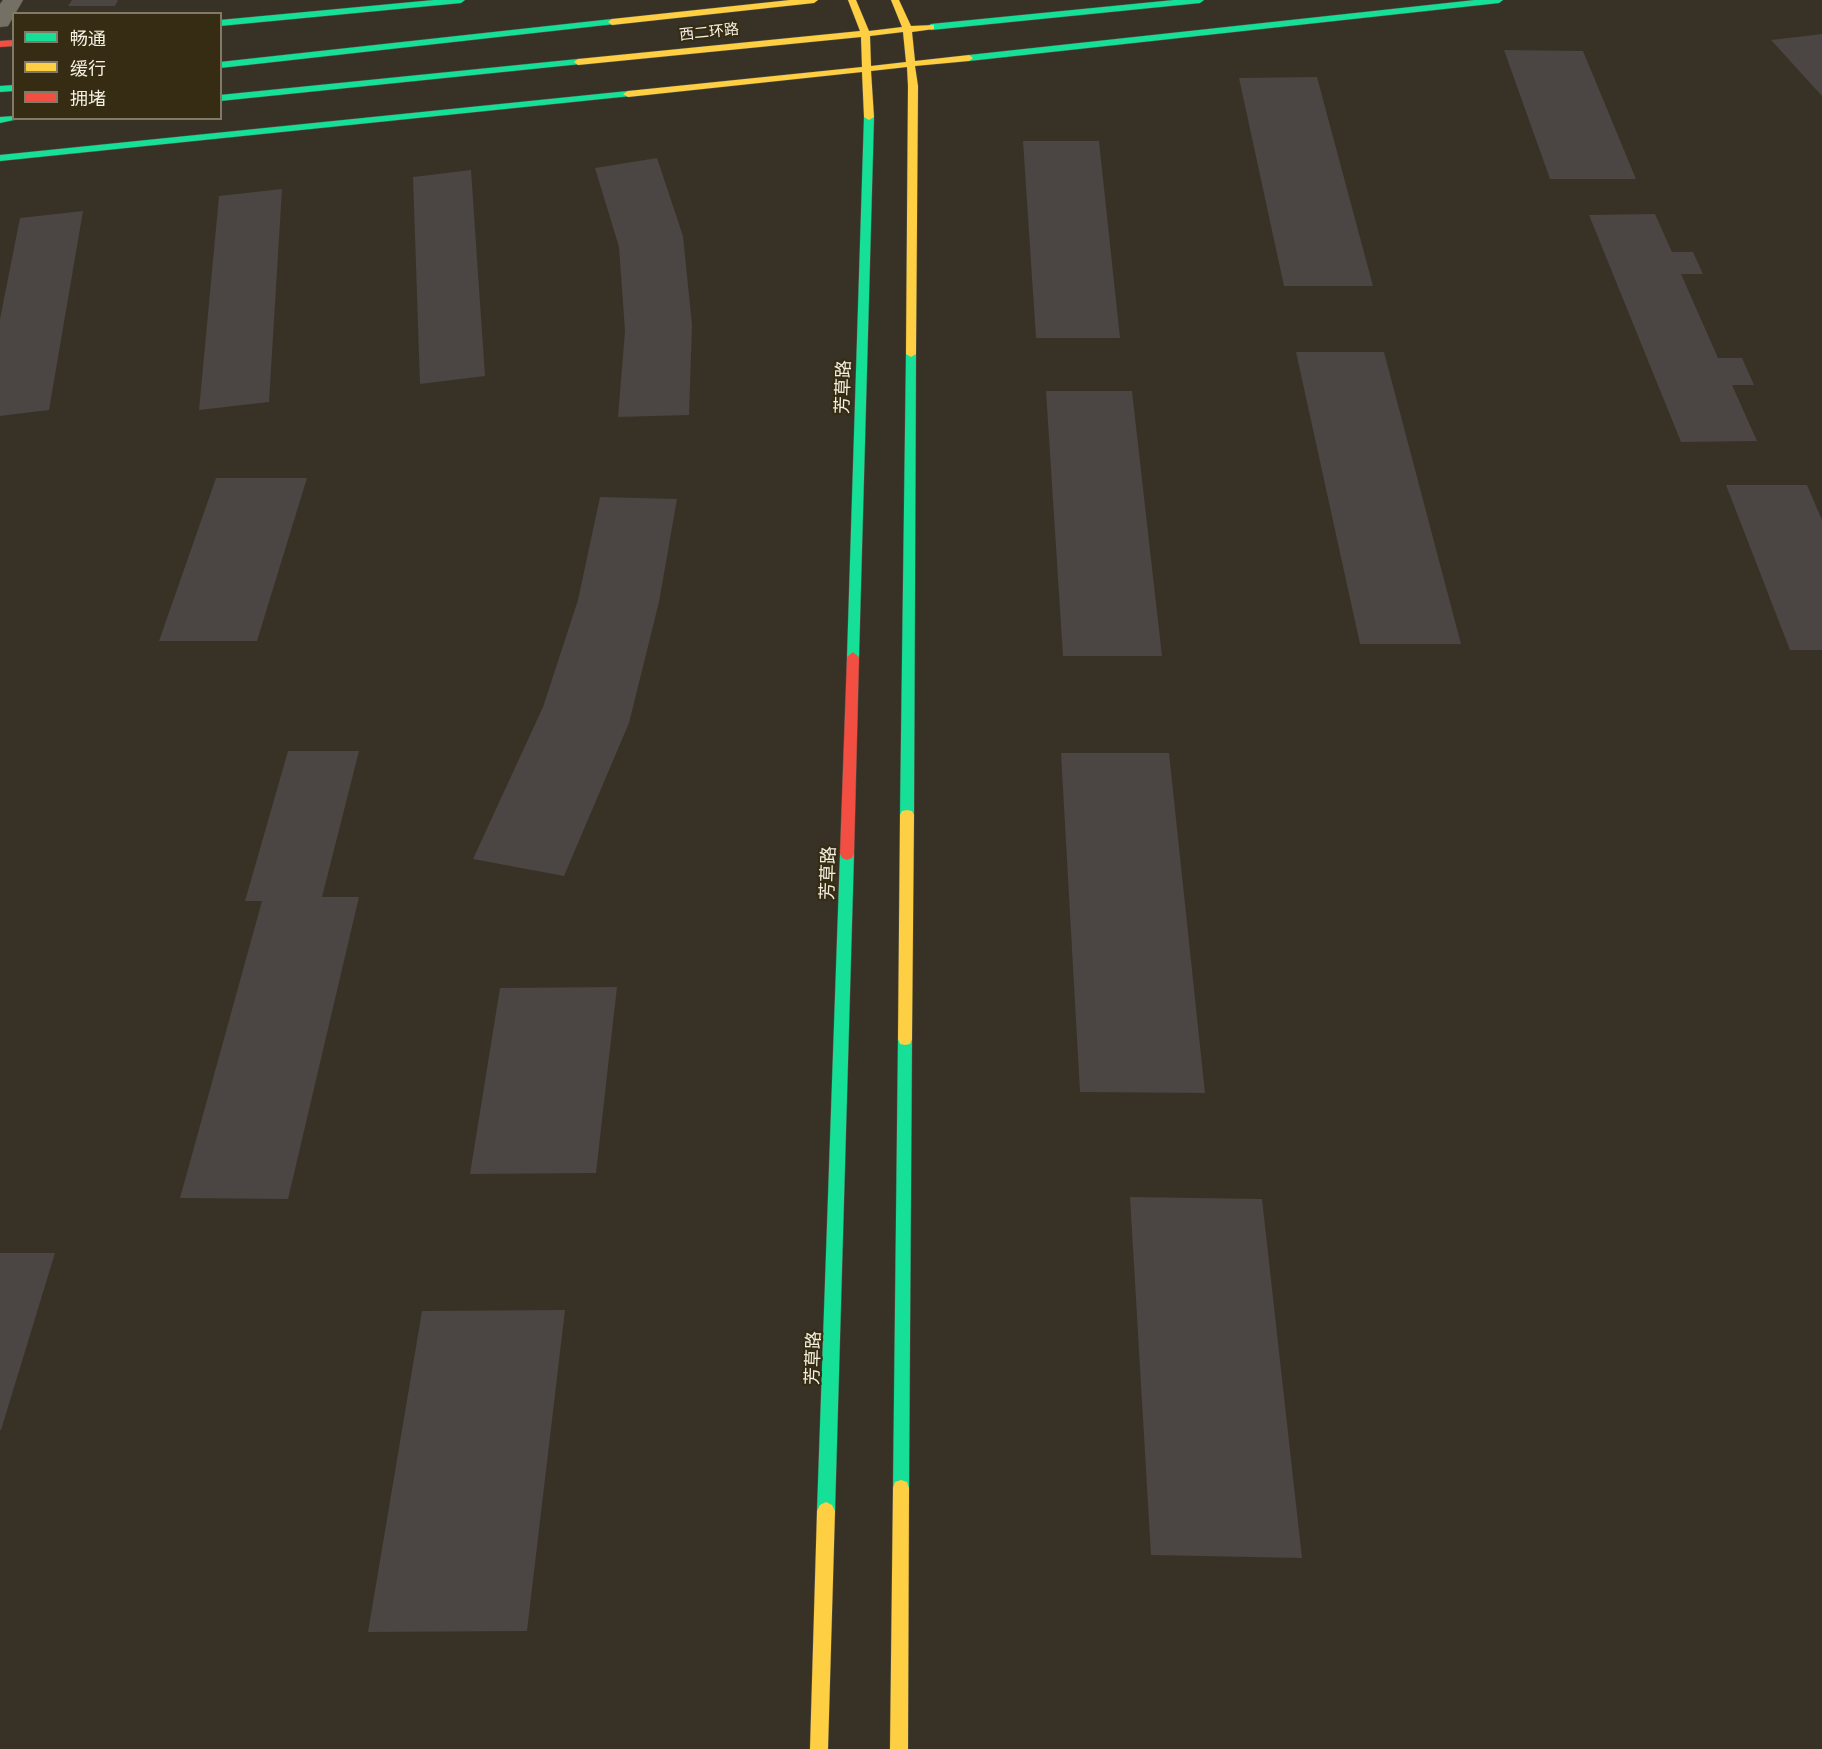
<!DOCTYPE html>
<html>
<head>
<meta charset="utf-8">
<style>
	body { margin:0 }
	#map { position:relative; width:1822px; height:1749px; overflow:hidden; background:#373225; font-family:Ubuntu,"Noto Sans SC",sans-serif }
	canvas { display:block }
	.legend { position:absolute; left:12px; top:12px; width:210px; height:108px; box-sizing:border-box; background:#352c13; border:2px solid #827a66; margin:0; padding:8px 10px; list-style:none; font-size:18px; color:#f6f0e2 }
	.legend li { display:flex; align-items:center; gap:12px; height:30px }
	.legend b { width:30px; border:2px solid #827a66 }
</style>
</head>
<body>
<div id="map">
<canvas width="1822" height="1749"></canvas>
<ul class="legend">
<li><b style="height:8px;background:#16e098"></b>畅通</li>
<li><b style="height:8px;background:#ffcf43"></b>缓行</li>
<li><b style="height:8px;background:#f24e42"></b>拥堵</li>
</ul>
</div>
<script>
const g = document.querySelector('canvas').getContext('2d');
g.lineJoin = 'round';
function fill(path, color) {
  g.fillStyle = color;
  g.fill(path, 'evenodd');
}
function shape(rows) {
  const path = new Path2D();
  for (const r of rows) {
    path.moveTo(r[0], r[1]);
    for (let i = 2; i < r.length; i += 2) path.lineTo(r[i], r[i + 1]);
  }
  return path;
}
function strokePath(path, color, width, dash) {
  g.strokeStyle = color;
  g.lineWidth = width;
  g.lineCap = dash ? 'butt' : 'round';
  g.setLineDash(dash || []);
  g.stroke(path);
}
function drawText(font, color, halo, rows, align = 'center') {
  g.font = font + ' Ubuntu,"Noto Sans SC",sans-serif';
  g.lineWidth = 4.5;
  g.setLineDash([]);
  g.textBaseline = 'middle';
  g.strokeStyle = halo;
  g.fillStyle = color;
  for (const [text, x, y, turn = 0] of rows) {
    g.save();
    g.translate(x, y);
    g.rotate((+turn || 0) * Math.PI / 180);
    g.textAlign = isNaN(turn) ? turn : align;
    if (halo) g.strokeText(text, 0, 0);
    g.fillText(text, 0, 0);
    g.restore();
  }
}
const building = shape([
	[72,0,118,0,115,6,68,6],
	[1822,34,1822,96,1771,40],
	[1504,50,1583,51,1636,179,1550,179],
	[1317,77,1373,286,1284,286,1239,78],
	[1023,141,1099,141,1120,338,1036,338],
	[657,158,683,236,692,325,689,415,618,417,625,331,619,247,595,168],
	[471,170,485,376,420,384,413,177],
	[282,189,269,402,199,410,219,196],
	[83,211,49,410,0,416,0,319,20,218],
	[1655,214,1672,252,1693,252,1703,274,1681,274,1718,358,1742,358,1754,385,1732,385,1757,441,1681,442,1589,215],
	[1296,352,1384,352,1461,644,1360,644],
	[1046,391,1132,391,1162,656,1063,656],
	[216,478,307,478,257,641,159,641],
	[1726,485,1807,485,1822,520,1822,650,1790,650],
	[600,497,677,499,659,602,629,723,564,876,473,859,543,707,578,600],
	[288,751,359,751,322,897,359,897,288,1199,180,1198,262,901,245,901],
	[1061,753,1169,753,1205,1093,1080,1092],
	[617,987,596,1173,470,1174,500,988],
	[1130,1197,1262,1199,1302,1558,1151,1555],
	[0,1253,55,1253,1,1430,0,1430],
	[565,1310,527,1631,368,1632,422,1311]
]);
const street = shape([
	[3,0,23,0,8,26,0,27,0,4,3,0]
]);
const fast = shape([
	[434,0,465,0,461,3,220,26,220,20,434,0],
	[1174,0,1204,0,1200,3,931,30,927,27,931,24,1174,0],
	[1475,0,1503,0,1499,3,969,61,965,58,969,55,1475,0],
	[612,19,616,22,615,24,220,68,220,62,612,19],
	[578,59,581,60,581,64,220,101,220,95,578,59],
	[14,85,14,91,0,92,0,86,14,85],
	[628,91,631,92,631,96,0,161,0,155,628,91],
	[869,114,874,117,859,657,853,662,847,657,864,117,869,114],
	[14,116,14,118,23,118,0,123,0,117,14,116],
	[911,351,916,354,914,815,912,819,907,820,902,819,900,815,906,354,911,351],
	[847,848,852,850,854,854,835,1511,832,1517,826,1520,820,1517,817,1511,840,854,842,850,847,848],
	[905,1033,910,1034,912,1039,909,1488,907,1494,901,1496,895,1494,893,1488,898,1039,900,1034,905,1033]
]);
const slow = shape([
	[790,0,818,0,814,3,612,25,608,22,612,19,790,0],
	[848,0,856,0,869,31,902,27,891,0,899,0,911,26,934,25,934,29,912,32,915,61,969,55,973,58,969,61,915,66,918,86,916,354,911,357,906,354,908,86,907,67,871,71,874,117,869,120,864,117,862,72,628,97,623,94,628,91,862,67,861,37,578,65,574,62,578,59,860,31,848,0],
	[903,32,906,62,871,66,870,36,903,32],
	[907,810,912,811,914,815,912,1039,910,1044,905,1045,900,1044,898,1039,900,815,902,811,907,810],
	[901,1480,907,1482,909,1488,908,1749,890,1749,893,1488,895,1482,901,1480],
	[826,1502,832,1505,835,1511,828,1749,810,1749,817,1511,820,1505,826,1502]
]);
const jam = shape([
	[14,40,14,46,0,47,0,41,14,40],
	[853,652,859,657,854,854,852,858,847,860,842,858,840,854,847,657,853,652]
]);
const farStreetnames = [
	["西二环路",709,32,-6]
];
const streetNames = [
	["芳草路",843,387,-88],
	["芳草路",828,873,-88],
	["芳草路",813,1358,-88]
];
fill(building, '#4b4543');
strokePath(street, '#555145', 1);
strokePath(fast, '#555145', 1);
strokePath(slow, '#555145', 1);
strokePath(jam, '#555145', 1);
fill(street, '#747066');
fill(fast, '#16e098');
fill(slow, '#ffcf43');
fill(jam, '#f24e42');
drawText('15px', '#f6f0e2', '#352c13', farStreetnames);
drawText('18px', '#f6f0e2', '#352c13', streetNames);
</script>
</body>
</html>
